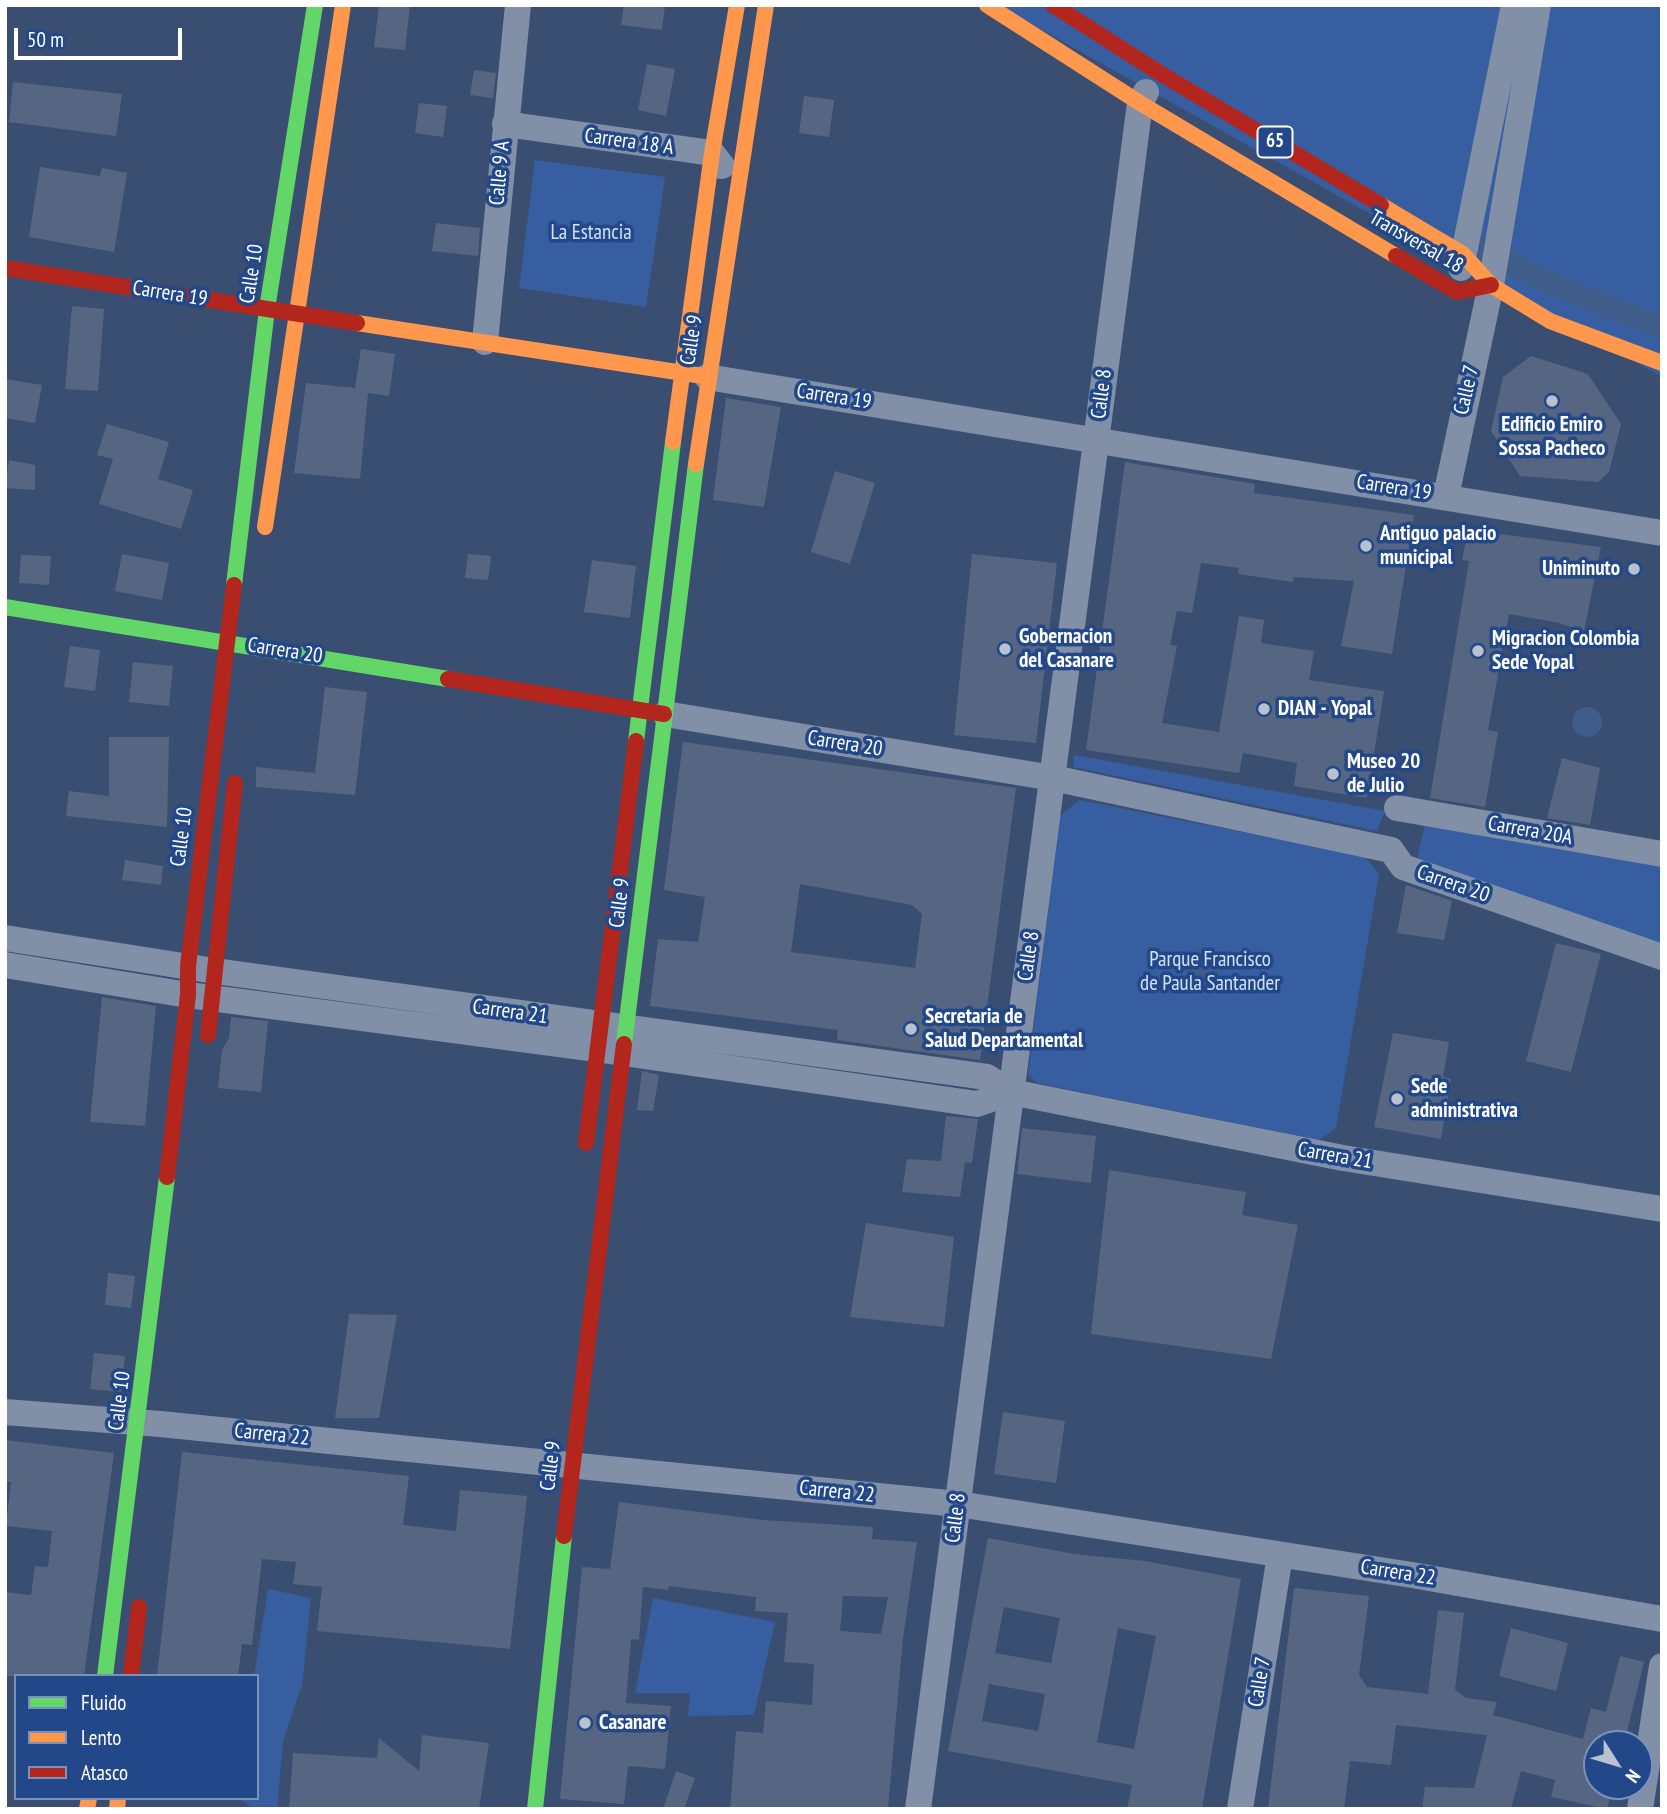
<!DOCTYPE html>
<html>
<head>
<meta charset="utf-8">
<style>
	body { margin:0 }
	#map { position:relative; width:1667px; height:1814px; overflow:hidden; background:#3a4e72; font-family:"PT Sans Narrow",sans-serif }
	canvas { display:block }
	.frame { position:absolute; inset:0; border:7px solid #fff; pointer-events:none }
	.legend { position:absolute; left:14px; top:1674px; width:245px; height:126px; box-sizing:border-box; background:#22488a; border:2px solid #7a91b9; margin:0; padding:9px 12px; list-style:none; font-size:21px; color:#fff }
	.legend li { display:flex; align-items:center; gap:14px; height:35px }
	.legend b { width:35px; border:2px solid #7a91b9 }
	.north { position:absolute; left:1583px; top:1730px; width:70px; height:70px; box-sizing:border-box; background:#22488a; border:2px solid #7a91b9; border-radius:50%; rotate:127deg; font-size:19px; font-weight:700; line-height:28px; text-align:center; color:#fff }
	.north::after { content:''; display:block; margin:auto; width:24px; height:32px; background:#bac1ce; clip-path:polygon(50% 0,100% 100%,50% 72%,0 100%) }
	.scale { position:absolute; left:14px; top:28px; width:168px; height:32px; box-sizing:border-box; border:4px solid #fff; border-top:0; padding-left:9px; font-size:21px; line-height:24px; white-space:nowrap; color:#fff; -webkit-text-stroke:5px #22488a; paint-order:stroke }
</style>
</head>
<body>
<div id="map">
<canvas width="1667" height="1814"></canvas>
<div class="frame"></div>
<ul class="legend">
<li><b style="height:9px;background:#63d668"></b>Fluido</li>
<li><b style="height:9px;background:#ff974d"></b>Lento</li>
<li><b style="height:9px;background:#b3261e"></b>Atasco</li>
</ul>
<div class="north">N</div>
<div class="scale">50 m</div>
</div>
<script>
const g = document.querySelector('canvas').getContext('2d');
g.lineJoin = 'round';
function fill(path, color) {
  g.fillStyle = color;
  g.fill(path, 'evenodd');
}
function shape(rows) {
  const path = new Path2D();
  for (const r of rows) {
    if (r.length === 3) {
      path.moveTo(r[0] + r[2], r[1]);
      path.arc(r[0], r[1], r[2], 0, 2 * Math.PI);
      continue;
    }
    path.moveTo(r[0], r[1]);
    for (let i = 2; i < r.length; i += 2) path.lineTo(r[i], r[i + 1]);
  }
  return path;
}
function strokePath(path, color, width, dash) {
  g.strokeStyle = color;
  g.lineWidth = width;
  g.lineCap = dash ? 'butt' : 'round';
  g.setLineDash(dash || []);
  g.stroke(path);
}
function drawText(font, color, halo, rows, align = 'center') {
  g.font = font + ' "PT Sans Narrow",sans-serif';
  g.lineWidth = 7;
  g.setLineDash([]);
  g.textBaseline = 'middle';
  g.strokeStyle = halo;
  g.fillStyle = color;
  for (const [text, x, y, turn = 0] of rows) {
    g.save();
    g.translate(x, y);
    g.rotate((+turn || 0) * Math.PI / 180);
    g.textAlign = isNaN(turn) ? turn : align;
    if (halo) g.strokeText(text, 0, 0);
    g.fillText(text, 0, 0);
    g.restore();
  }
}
const green = shape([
	[997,5,1662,5,1662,377],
	[535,160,665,177,646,307,519,288],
	[1074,755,1385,811,1377,831,1073,767],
	[1079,800,1364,856,1379,874,1336,1128,1319,1140,1037,1083,1028,1074,1059,817],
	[1426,821,1662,863,1662,949,1416,863],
	[268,1589,311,1598,302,1685,283,1741,277,1809,256,1809,237,1798,257,1798,257,1676,254,1676],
	[653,1598,775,1622,754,1715,688,1716,690,1693,635,1693]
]);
const water = shape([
	[1587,722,15],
	[1201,966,17]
]);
const canal = shape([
	[1481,247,1547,282,1662,328]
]);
const building = shape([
	[379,5,410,5,405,50,374,47],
	[624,5,665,5,662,30,621,25],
	[647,64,675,69,666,116,638,110],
	[474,70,496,73,493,98,470,95],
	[13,82,122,94,116,136,9,122],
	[804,96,834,100,829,137,799,133],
	[419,103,447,106,443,137,415,133],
	[40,167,100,176,102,168,127,173,114,252,29,237],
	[436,223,480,228,478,256,432,251],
	[72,306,104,309,98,391,65,389],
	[361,349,395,354,389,396,368,393,360,479,294,473,306,383,355,388],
	[1531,356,1588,374,1621,424,1609,472,1598,482,1520,476,1491,431,1503,377],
	[5,379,42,385,35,423,5,418],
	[726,398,781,407,764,507,713,500],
	[107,424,169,442,158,479,193,490,181,529,99,504,113,459,97,455],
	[9,460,35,465,35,490,5,488],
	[1125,462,1255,484,1254,493,1414,515,1392,654,1341,646,1354,581,1294,577,1293,582,1238,574,1239,568,1201,563,1192,613,1177,611,1170,645,1177,646,1162,723,1219,732,1239,616,1264,620,1261,643,1314,651,1309,680,1384,691,1367,798,1294,786,1297,763,1243,753,1239,773,1086,750],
	[835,471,875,483,850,564,811,552],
	[1468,530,1601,547,1584,631,1555,622,1509,614,1488,730,1498,732,1485,807,1430,798,1469,561,1462,560],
	[122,554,169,563,162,600,115,591],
	[468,554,491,556,488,580,465,578],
	[972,554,1057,563,1036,743,954,735],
	[21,555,51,556,49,585,19,583],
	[592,560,636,566,630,618,584,612],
	[70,646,100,650,95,691,64,687],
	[133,662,173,666,169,706,129,702],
	[325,687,367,692,355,795,256,787,256,767,315,773],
	[109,737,169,737,167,827,66,816,69,791,109,796],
	[683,742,1016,788,980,1060,837,1040,838,1030,650,1006,658,939,698,942,705,897,664,890],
	[800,884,912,905,922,914,915,968,791,952],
	[1562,758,1600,768,1590,825,1547,818],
	[125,860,163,866,161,885,122,880],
	[1406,885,1452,901,1444,940,1397,933],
	[1556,943,1601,954,1571,1072,1526,1061],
	[102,997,156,1006,145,1126,90,1122],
	[231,1017,268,1021,261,1092,218,1088,222,1050,229,1038],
	[1393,1033,1449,1042,1443,1077,1451,1079,1441,1139,1374,1127],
	[642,1071,659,1075,653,1111,637,1110],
	[946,1116,978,1119,972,1163,965,1162,960,1197,902,1192,907,1159,941,1161],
	[1022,1128,1096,1136,1091,1183,1017,1174],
	[1109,1170,1246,1192,1242,1215,1298,1225,1271,1359,1091,1334],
	[866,1223,954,1237,944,1327,850,1317],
	[108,1273,135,1276,131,1308,105,1305],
	[349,1314,397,1315,379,1418,335,1418],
	[94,1353,125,1356,121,1392,90,1389],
	[1003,1412,1065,1421,1056,1483,994,1474],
	[5,1440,114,1453,84,1676,5,1676,5,1592,31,1595,35,1566,48,1567,52,1531,6,1526,11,1482,5,1482],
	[182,1452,409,1476,403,1525,456,1531,460,1490,527,1496,510,1649,317,1631,322,1587,293,1584,296,1562,262,1559,252,1645,242,1644,238,1676,157,1676],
	[619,1502,763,1520,873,1527,872,1539,917,1542,903,1638,888,1809,730,1809,736,1731,763,1733,766,1701,812,1705,814,1664,784,1662,788,1613,755,1611,756,1597,669,1586,668,1590,643,1587,639,1640,631,1639,626,1703,671,1706,665,1769,628,1766,624,1804,560,1799,582,1567,610,1569],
	[843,1596,888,1597,881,1634,840,1631],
	[988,1538,1074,1554,1145,1561,1241,1579,1202,1809,1127,1809,1132,1785,948,1751],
	[1004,1607,1060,1618,1051,1663,995,1653],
	[1118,1628,1156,1636,1134,1749,1097,1742],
	[989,1684,1045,1694,1038,1731,982,1721],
	[1294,1588,1369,1596,1359,1675,1367,1687,1428,1694,1438,1610,1464,1613,1455,1690,1466,1698,1497,1702,1493,1715,1583,1739,1591,1708,1606,1712,1620,1656,1644,1662,1624,1744,1597,1744,1597,1786,1613,1786,1607,1809,1551,1797,1555,1780,1521,1771,1511,1809,1422,1809,1425,1787,1474,1788,1487,1735,1396,1725,1391,1765,1350,1761,1344,1809,1268,1809],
	[1511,1628,1568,1643,1556,1691,1499,1676],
	[422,1735,489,1743,479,1809,289,1809,293,1753,377,1758,379,1738,419,1771],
	[676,1771,695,1778,684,1809,663,1809]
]);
const street = shape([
	[505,124,712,153,722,166],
	[1461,268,1514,5],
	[485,342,518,5],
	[707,377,1662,533],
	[1446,496,1491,285,1538,5],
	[665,714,1053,778,1391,850,1403,867,1662,957],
	[1397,808,1662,854],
	[5,938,215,971,987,1077,1011,1092,1343,1158,1662,1209],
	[5,965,188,995,597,1049,977,1104,1011,1092],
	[5,1412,160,1424,958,1504,1412,1575,1662,1619],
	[918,1809,1140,103,1146,92],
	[1240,1809,1280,1555],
	[1640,1809,1662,1666]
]);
const fast = shape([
	[234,585,267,309,315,5],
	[5,607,448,679],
	[636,741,673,442],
	[624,1044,696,464],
	[105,1676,167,1177],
	[535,1809,564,1536]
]);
const slow = shape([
	[987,5,1140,103,1396,256],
	[1381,205,1463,254,1491,285,1550,321,1662,363],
	[357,323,703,376],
	[673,442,712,153,737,5],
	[696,464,766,5],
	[265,527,343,5],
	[87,1809,89,1798],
	[117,1809,118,1798]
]);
const jam = shape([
	[1053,5,1158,72,1381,205],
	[1396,256,1457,292,1491,285],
	[5,268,357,323],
	[448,679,664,714],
	[208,1035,235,783],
	[586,1143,636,741],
	[167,1177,188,995,188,966,234,585],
	[564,1536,624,1044],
	[131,1676,139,1607]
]);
const markers = [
	[1552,401,7,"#bac1ce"],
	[1366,546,7,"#bac1ce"],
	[1634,569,7,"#bac1ce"],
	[1005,649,7,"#bac1ce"],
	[1478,651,7,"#bac1ce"],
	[1264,709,7,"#bac1ce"],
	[1333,774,7,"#bac1ce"],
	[911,1029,7,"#bac1ce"],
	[1397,1099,7,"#bac1ce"],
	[585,1723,7,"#bac1ce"]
];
const shields = [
	[1275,142,35]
];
const shieldNames = [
	["65",1275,142]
];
const streetNames = [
	["Carrera 18 A",629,142,8],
	["Calle 9 A",500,173,-85],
	["Transversal 18",1416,242,30],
	["Calle 10",252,274,-81],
	["Carrera 19",170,294,9],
	["Calle 9",692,340,-81],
	["Calle 7",1467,390,-77],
	["Calle 8",1102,394,-83],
	["Carrera 19",834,397,9],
	["Carrera 19",1394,488,9],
	["Carrera 20",285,651,9],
	["Carrera 20",845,744,9],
	["Carrera 20A",1530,831,10],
	["Calle 10",182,837,-83],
	["Carrera 20",1453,884,19],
	["Calle 9",620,903,-83],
	["Calle 8",1029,956,-82],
	["Carrera 21",510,1012,8],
	["Carrera 21",1335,1156,10],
	["Calle 10",120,1401,-83],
	["Carrera 22",272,1435,6],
	["Calle 9",551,1466,-83],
	["Carrera 22",837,1492,6],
	["Calle 8",956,1518,-83],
	["Carrera 22",1398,1573,9],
	["Calle 7",1260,1682,-81]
];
const parkNames = [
	["La Estancia",591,233],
	["Parque Francisco",1210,960],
	["de Paula Santander",1210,984]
];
const poiNames = [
	["Edificio Emiro",1552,425,"center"],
	["Sossa Pacheco",1552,449,"center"],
	["Antiguo palacio",1380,534],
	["municipal",1380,558],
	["Uniminuto",1620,569,"right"],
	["Gobernacion",1019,637],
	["del Casanare",1019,661],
	["Migracion Colombia",1492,639],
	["Sede Yopal",1492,663],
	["DIAN - Yopal",1278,709],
	["Museo 20",1347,762],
	["de Julio",1347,786],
	["Secretaria de",925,1017],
	["Salud Departamental",925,1041],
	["Sede",1411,1087],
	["administrativa",1411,1111],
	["Casanare",599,1723]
];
fill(green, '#375ea0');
fill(water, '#405c8b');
strokePath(canal, '#405c8b', 23);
fill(building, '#566682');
strokePath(street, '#818fa7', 26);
strokePath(fast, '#63d668', 16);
strokePath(slow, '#ff974d', 16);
strokePath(jam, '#b3261e', 16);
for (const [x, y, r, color] of markers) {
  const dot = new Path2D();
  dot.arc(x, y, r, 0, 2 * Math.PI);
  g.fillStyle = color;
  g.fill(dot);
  strokePath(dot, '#22488a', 2.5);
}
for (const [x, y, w] of shields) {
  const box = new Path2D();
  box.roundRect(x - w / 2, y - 15.5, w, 31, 5);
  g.fillStyle = '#22488a';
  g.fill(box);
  strokePath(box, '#fff', 2);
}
drawText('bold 19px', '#fff', null, shieldNames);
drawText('21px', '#fff', '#22488a', streetNames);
drawText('21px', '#d3e1f8', '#22488a', parkNames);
drawText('bold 21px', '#fff', '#22488a', poiNames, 'left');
</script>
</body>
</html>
